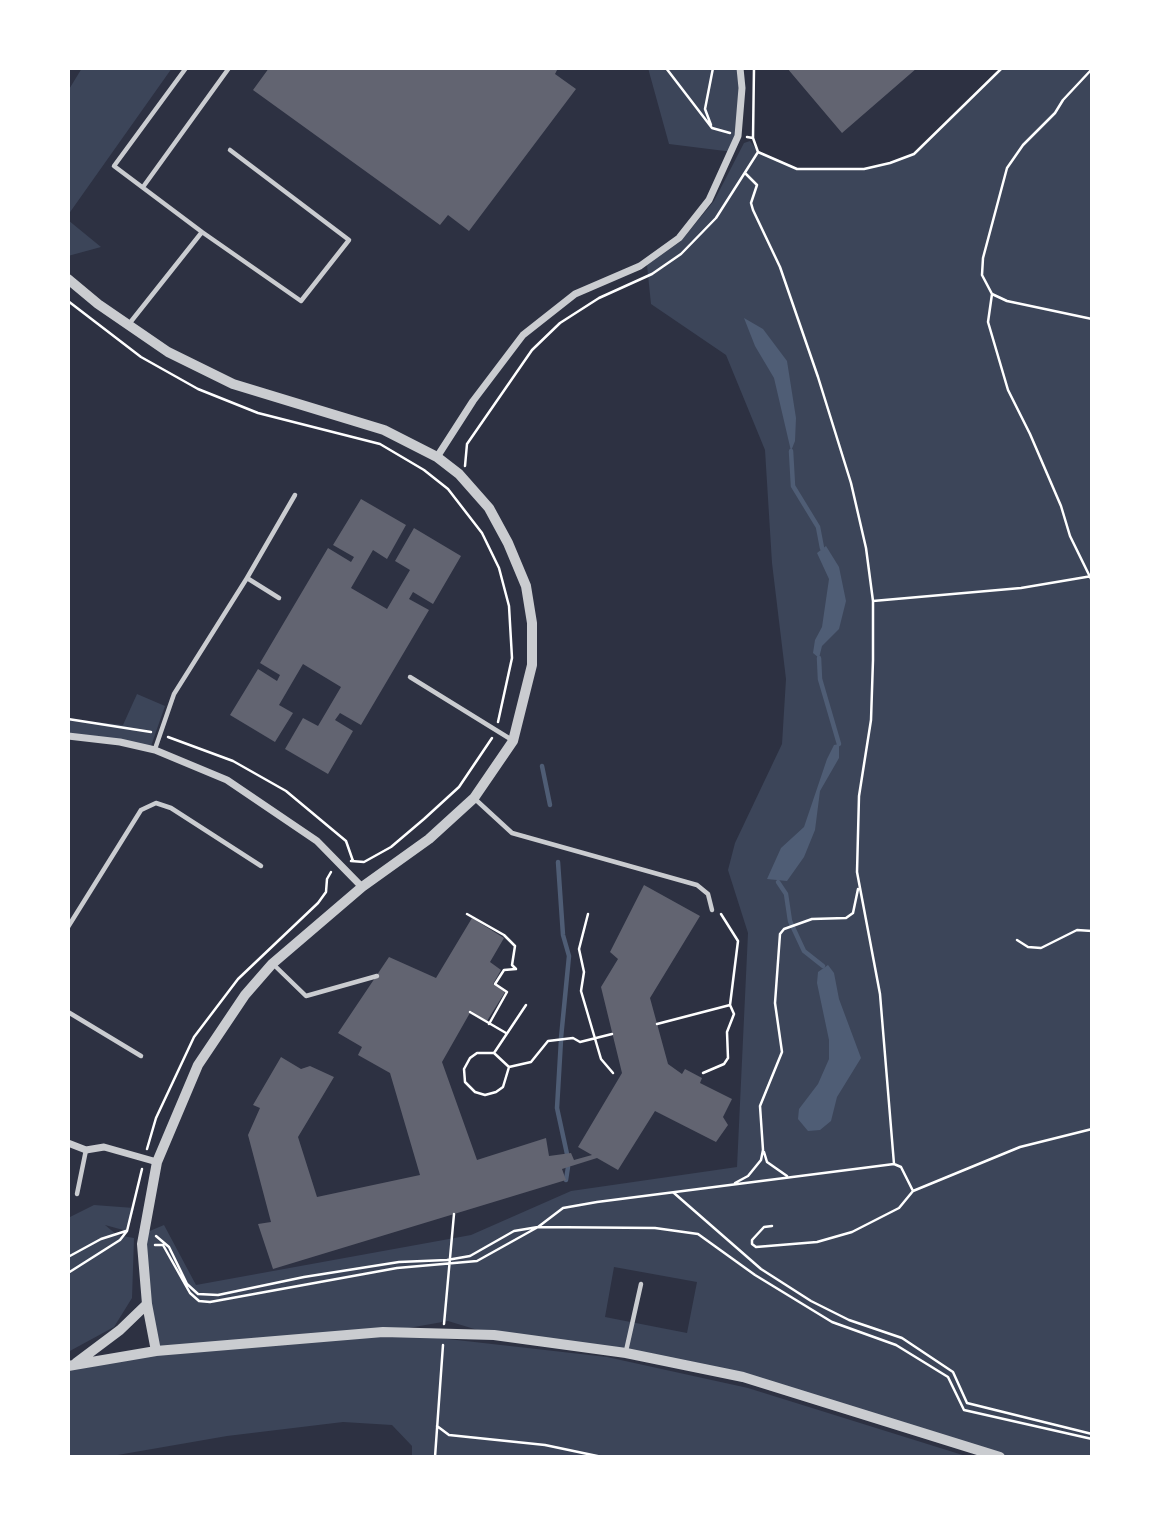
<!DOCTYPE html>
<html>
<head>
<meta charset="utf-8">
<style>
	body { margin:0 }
	#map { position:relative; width:1160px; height:1525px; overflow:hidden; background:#2d3142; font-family:"IBM Plex Sans",sans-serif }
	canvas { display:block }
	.frame { position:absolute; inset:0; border:70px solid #fff; pointer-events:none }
</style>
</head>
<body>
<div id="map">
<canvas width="1160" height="1525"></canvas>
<div class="frame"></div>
</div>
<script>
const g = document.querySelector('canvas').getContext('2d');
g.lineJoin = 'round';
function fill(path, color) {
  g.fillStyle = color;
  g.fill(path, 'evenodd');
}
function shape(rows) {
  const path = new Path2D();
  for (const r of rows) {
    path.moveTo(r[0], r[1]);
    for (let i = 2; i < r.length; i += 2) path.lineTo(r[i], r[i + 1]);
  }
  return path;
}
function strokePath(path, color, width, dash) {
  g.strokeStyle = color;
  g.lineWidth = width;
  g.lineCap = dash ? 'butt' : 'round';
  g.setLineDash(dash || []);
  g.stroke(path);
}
const green = shape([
	[82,68,172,68,68,215,68,91],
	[648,68,740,68,742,88,733,152,669,144],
	[1002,68,1092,68,1092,1457,1000,1457,743,1377,494,1335,448,1321,386,1332,607,1357,748,1388,969,1457,412,1457,412,1446,392,1425,343,1422,227,1436,106,1457,68,1457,68,1366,155,1351,145,1233,164,1225,196,1285,471,1235,571,1191,737,1167,748,933,728,870,735,843,782,744,786,679,772,563,765,450,726,355,651,304,647,265,681,241,714,201,744,143,750,141,758,152,797,169,864,169,890,163,914,154],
	[614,1267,697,1282,687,1333,605,1317],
	[68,220,101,247,68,256],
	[137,694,165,706,150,749,68,736,68,719,123,725],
	[94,1205,134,1208,127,1231,105,1225,117,1235,134,1238,132,1298,114,1327,68,1352,68,1218]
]);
const water = shape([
	[744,318,763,329,787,361,796,418,795,441,791,451,774,378,755,346],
	[826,546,839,567,846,601,839,629,822,646,819,658,813,653,815,640,822,627,829,579,817,553],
	[839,744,839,758,820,791,815,830,804,857,787,881,767,879,781,848,804,827,827,759,834,745],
	[828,965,834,973,839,999,861,1058,837,1097,831,1121,820,1130,808,1131,798,1119,799,1109,818,1084,829,1059,829,1040,817,983,818,972]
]);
const stream = shape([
	[791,451,793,486,818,527,822,548],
	[819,658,820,679,839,744],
	[542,766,550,805],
	[558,862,563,935,569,956,561,1038],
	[778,882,786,894,790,921,804,951,823,966],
	[561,1040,557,1108,567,1154],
	[566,1180,568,1167]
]);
const building = shape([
	[269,68,558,68,555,74,576,89,469,231,448,215,440,225,253,90],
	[787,68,917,68,842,133],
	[361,499,406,525,387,559,373,550,351,588,387,609,410,570,395,561,414,528,461,556,433,604,413,592,409,599,429,610,361,725,340,713,335,720,353,731,328,774,285,749,303,718,318,726,341,687,303,664,279,705,293,713,275,742,230,715,258,669,277,681,280,675,260,663,328,548,351,562,354,557,333,545],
	[644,885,700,916,650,998,668,1064,682,1074,685,1069,702,1078,700,1083,732,1099,723,1117,728,1125,716,1142,655,1111,618,1170,597,1158,562,1169,566,1180,273,1269,258,1224,271,1222,248,1135,260,1108,253,1105,281,1057,301,1069,310,1066,334,1077,298,1137,317,1197,420,1175,390,1073,358,1055,362,1047,338,1033,389,957,436,978,472,918,504,938,490,962,501,970,493,984,505,992,487,1021,471,1011,442,1062,477,1160,546,1138,549,1156,571,1153,574,1160,592,1155,578,1147,622,1073,601,987,618,959,610,952]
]);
const path = shape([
	[666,68,712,128,730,133],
	[1092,69,1063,100,1055,113,1023,145,1007,168,983,258,982,275,992,294,1007,301,1092,319],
	[711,125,705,109,713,68],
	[753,138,754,68],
	[758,152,797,169,864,169,890,163,914,154,1002,68],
	[745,173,757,185,751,203,753,210,780,267,818,377,851,483,866,548,873,601,873,660,871,720,859,796,857,872,880,994,894,1164],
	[992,294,988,322,1008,390,1030,434,1061,506,1070,536,1092,581],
	[68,301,141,357,198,389,258,413,380,444,424,470,448,489,482,533,499,568,509,606,512,658,498,722],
	[465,466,467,444,532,350,560,323,599,298,652,274,681,254,716,218,758,152,753,138,747,137],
	[873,601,1021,588,1092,576],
	[68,719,151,732],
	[168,737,233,761,286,791,346,841,353,861],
	[351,861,364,862,391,847,424,819,459,787,492,738],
	[467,914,504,935,515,946,512,965,516,969,504,970,495,984,507,992,489,1024],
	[588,914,579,949,584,972,581,991,601,1059,613,1073],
	[1017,940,1028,947,1041,948,1077,930,1092,931],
	[470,1012,506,1033],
	[657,1024,730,1005],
	[494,1053,526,1005],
	[509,1067,494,1053,477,1053,470,1058,464,1069,465,1082,475,1092,485,1095,496,1092,503,1087,509,1067,531,1062,548,1041,573,1038,580,1042,612,1034],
	[703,1073,724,1064,728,1058,727,1032,734,1014,730,1005,738,941,721,914],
	[147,1149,156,1118,194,1037,238,979,318,903,326,892,327,879,331,872],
	[764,1152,767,1162,787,1176],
	[735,1183,748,1176,761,1160,763,1150,760,1106,782,1052,775,1003,780,934,784,929,812,919,846,918,853,913,858,889],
	[674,1193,761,1269,811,1301,849,1320,902,1338,953,1372,967,1403,1092,1434],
	[772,1226,764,1227,752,1240,752,1244,756,1247,817,1242,852,1232,899,1208,913,1191],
	[156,1236,169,1247,187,1284,198,1294,218,1295,304,1277,399,1262,447,1260,470,1256,514,1231,538,1227,655,1228,698,1234,755,1275,832,1322,896,1345,948,1377,964,1410,1092,1439],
	[155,1245,163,1245,190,1293,199,1301,210,1302,397,1268,477,1261,538,1227,563,1208,597,1202,894,1164,901,1167,913,1191,1020,1147,1092,1129],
	[68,1257,101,1239,126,1231],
	[68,1273,120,1240,127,1231,142,1169],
	[444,1324,454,1214],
	[437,1426,449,1435,545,1445,602,1457],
	[435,1457,443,1345]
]);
const service = shape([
	[186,68,114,166,202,232],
	[143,187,229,68],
	[129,324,202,232,301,301,349,240,230,150],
	[247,578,295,495],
	[410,677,512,740],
	[155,749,174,694,247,578,279,598],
	[475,799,512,833,697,885,708,894,712,910],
	[68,927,141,810,156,803,171,808,261,866],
	[273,964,306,996,377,976],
	[68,1012,141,1056],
	[77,1194,86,1150],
	[626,1351,641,1284]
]);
const minor = shape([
	[437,457,473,401,523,335,575,294,640,266,679,238,709,200,738,136,742,88,740,68],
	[68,736,120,742,155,750,227,780,317,841,362,887],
	[68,1143,86,1150,104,1147,157,1162]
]);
const tertiary = shape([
	[68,279,98,304,168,352,233,384,384,430,437,457,459,474,489,508,508,543,526,586,532,623,532,665,513,741,474,798,429,839,362,887,272,964,245,995,198,1065,157,1162,142,1244,147,1304,156,1351],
	[76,1363,120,1330,147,1304],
	[68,1366,156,1351,383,1332,494,1335,626,1353,743,1377,1000,1457]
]);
fill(green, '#3c4559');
fill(water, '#4f5d75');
strokePath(stream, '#4f5d75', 4.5);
fill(building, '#626471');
strokePath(path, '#fff', 2.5);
strokePath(service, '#caccd0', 4.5);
strokePath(minor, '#caccd0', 7);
strokePath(tertiary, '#caccd0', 10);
</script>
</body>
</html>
